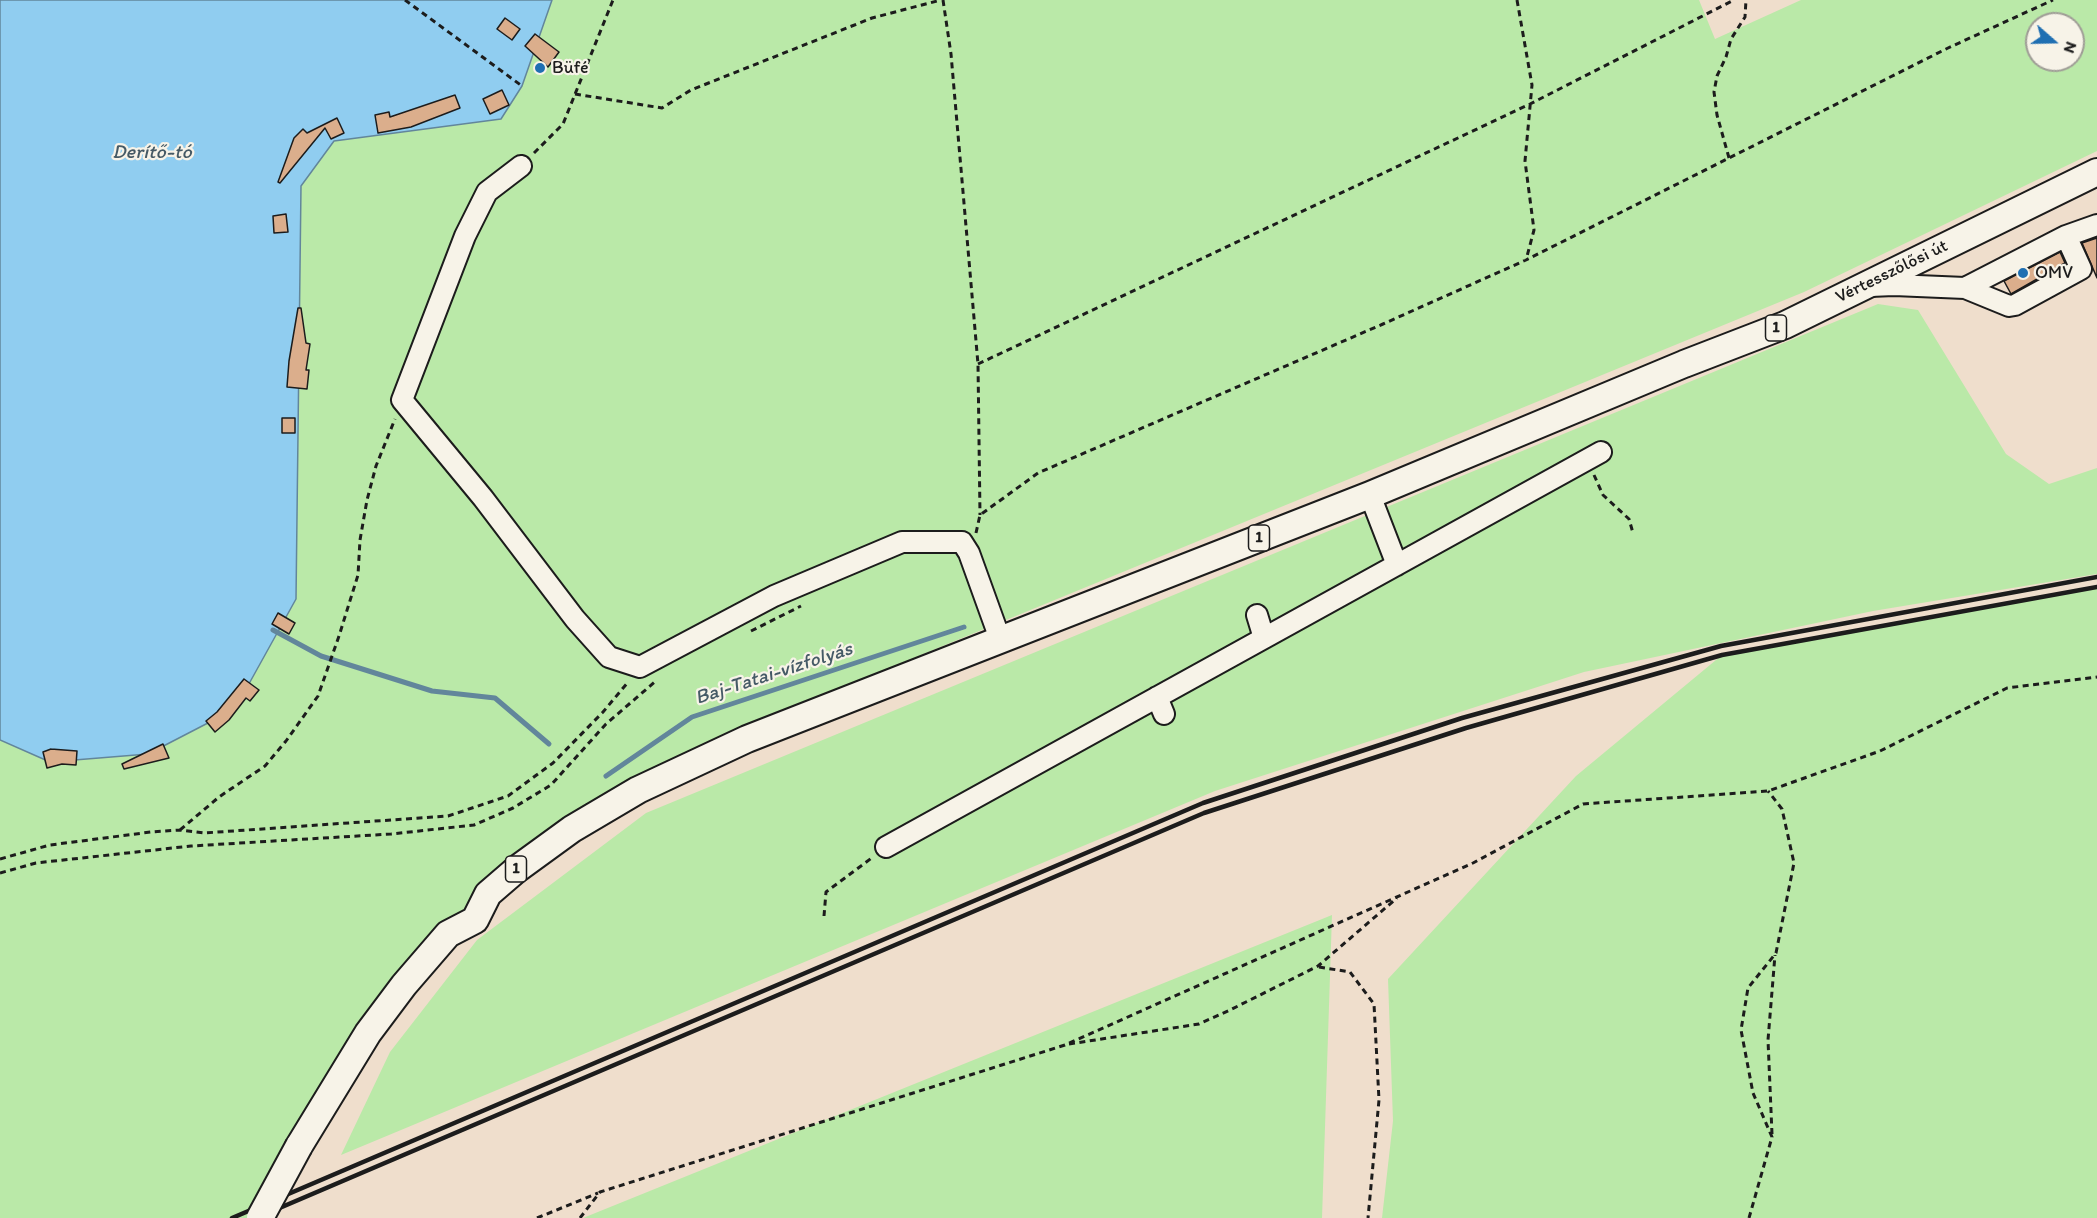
<!DOCTYPE html>
<html>
<head>
<meta charset="utf-8">
<style>
	body { margin:0 }
	#map { position:relative; width:2097px; height:1218px; overflow:hidden; background:#efdecc; font-family:Itim,sans-serif }
	canvas { display:block }
	.north { position:absolute; left:2025px; top:12px; width:60px; height:60px; box-sizing:border-box; background:#f7f3e8; border:2px solid #9f9d96; border-radius:50%; rotate:110deg; font-size:16px; font-weight:700; line-height:24px; text-align:center; color:#1c1c1c }
	.north::after { content:''; display:block; margin:auto; width:21px; height:27px; background:#1f6fb2; clip-path:polygon(50% 0,100% 100%,50% 72%,0 100%) }
</style>
</head>
<body>
<div id="map">
<canvas width="2097" height="1218"></canvas>
<div class="north">N</div>
</div>
<script>
const g = document.querySelector('canvas').getContext('2d');
g.lineJoin = 'round';
function fill(path, color) {
  g.fillStyle = color;
  g.fill(path, 'evenodd');
}
function shape(rows) {
  const path = new Path2D();
  for (const r of rows) {
    path.moveTo(r[0], r[1]);
    for (let i = 2; i < r.length; i += 2) path.lineTo(r[i], r[i + 1]);
  }
  return path;
}
function strokePath(path, color, width, dash) {
  g.strokeStyle = color;
  g.lineWidth = width;
  g.lineCap = dash ? 'butt' : 'round';
  g.setLineDash(dash || []);
  g.stroke(path);
}
function drawText(font, color, halo, rows, align = 'center') {
  g.font = font + ' Itim,sans-serif';
  g.lineWidth = 4.5;
  g.setLineDash([]);
  g.textBaseline = 'middle';
  g.strokeStyle = halo;
  g.fillStyle = color;
  for (const [text, x, y, turn = 0] of rows) {
    g.save();
    g.translate(x, y);
    g.rotate((+turn || 0) * Math.PI / 180);
    g.textAlign = isNaN(turn) ? turn : align;
    if (halo) g.strokeText(text, 0, 0);
    g.fillText(text, 0, 0);
    g.restore();
  }
}
const green = shape([
	[552,0,1699,0,1715,39,1801,0,2097,0,2097,151,1804,292,826,694,635,781,448,934,260,1218,0,1218,0,740,50,762,235,709,296,599,301,186,334,141,501,119,522,86],
	[2037,24,2073,24,2073,60,2037,60],
	[1878,304,1918,310,2006,454,2049,484,2097,468,2097,574,1873,611,1584,672,1215,791,341,1155,390,1052,477,940,646,813],
	[2097,587,2097,1218,1382,1218,1393,1121,1388,979,1576,776,1722,655],
	[1332,915,1322,1218,583,1218]
]);
const water = shape([
	[0,0,552,0,522,86,501,119,334,141,301,186,296,599,235,709,148,754,50,762,0,740,0,0]
]);
const stream = shape([
	[273,630,321,656,432,691,495,698,549,744],
	[606,776,692,717,964,627]
]);
const building = shape([
	[505,18,520,29,512,40,497,29,505,18],
	[535,34,559,52,548,67,525,46,535,34],
	[502,90,509,105,490,114,483,99,502,90],
	[455,95,460,108,411,127,378,133,375,115,389,112,390,117,455,95],
	[337,118,344,133,331,139,325,128,280,183,278,182,294,138,303,129,307,133,337,118],
	[286,214,288,232,274,233,273,216,286,214],
	[2097,238,2097,278,2082,243,2097,238],
	[2060,252,2065,263,2011,294,2004,281,2060,252],
	[298,308,301,308,306,343,310,344,306,370,309,370,307,389,287,387,289,361,298,308],
	[282,418,295,418,295,433,282,433,282,418],
	[278,613,295,623,289,634,272,624,278,613],
	[244,679,259,690,250,701,246,698,229,720,215,732,206,721,217,712,244,679],
	[163,744,169,758,124,769,122,764,163,744],
	[51,749,77,751,76,765,62,764,47,768,43,752,51,749]
]);
const path = shape([
	[405,0,522,86],
	[943,0,951,54,978,364,980,515],
	[1517,0,1532,85,1525,161,1534,230,1526,260],
	[575,94,662,108,691,90,872,18,941,0],
	[534,153,563,124,613,0],
	[1729,158,1717,115,1714,92,1717,76,1726,57,1731,39,1745,17,1746,0],
	[978,364,1530,104,1734,0],
	[1594,475,1603,495,1629,519,1633,533],
	[976,533,980,515,1038,473,1383,324,1526,260,1948,48,2053,0],
	[751,631,801,606],
	[180,830,219,797,265,766,286,741,318,696,339,636,358,575,360,540,367,500,376,466,395,419],
	[0,859,50,845,151,832,180,830,204,833,448,816,508,796,553,763,603,712,629,681],
	[0,873,36,863,191,846,391,834,474,825,513,808,551,785,606,724,657,680],
	[824,916,826,892,873,857],
	[1319,967,1350,972,1374,1004,1379,1100,1368,1218],
	[1069,1044,1199,1024,1230,1010,1318,966,1397,898],
	[1772,1134,1768,1040,1775,955],
	[537,1218,598,1193],
	[580,1218,600,1192,1065,1045,1473,863,1583,804,1768,791,1880,751,2007,688,2097,677],
	[1749,1218,1772,1137,1753,1093,1741,1030,1748,988,1776,953,1794,863,1782,809,1768,791]
]);
const minor = shape([
	[521,166,487,192,465,236,402,400,483,498,575,619,609,657,640,667,774,596,902,542,962,542,969,553,1000,639],
	[1870,286,1894,285,1965,288,2066,236,2097,225],
	[1965,288,2009,306,2015,305,2081,269,2066,236],
	[1370,495,1397,565],
	[1257,615,1264,638],
	[1157,697,1164,714],
	[886,847,1601,452]
]);
const major = shape([
	[299,1146,368,1033,404,985,448,934,475,920,488,894,517,869,572,829,638,790,747,739,1370,495,1684,364,1785,325,2097,172]
]);
const rail = shape([
	[232,1218,1203,803,1462,718,1721,646,2097,577],
	[256,1218,1204,813,1466,728,1722,655,2097,587]
]);
const majorBridge = shape([
	[260,1218,299,1146]
]);
const markers = [
	[540,68,6,"#1f6fb2"],
	[2023,273,6,"#1f6fb2"]
];
const shields = [
	[1776,328,21],
	[1259,538,21],
	[516,869,21]
];
const shieldNames = [
	["1",1776,328],
	["1",1259,538],
	["1",516,869]
];
const poiNames = [
	["Büfé",552,68],
	["OMV",2035,273]
];
const streetNames = [
	["Vértesszőlősi út",1892,272,-26]
];
const waterNames = [
	["Derítő-tó",152,153],
	["Baj-Tatai-vízfolyás",774,674,-18]
];
fill(green, '#bae9a8');
fill(water, '#90cdf0');
strokePath(water, '#62869b', 1.5);
strokePath(stream, '#62869b', 5);
fill(building, '#dbae8c');
strokePath(building, '#1c1c1c', 1.5);
strokePath(minor, '#1c1c1c', 24);
strokePath(major, '#1c1c1c', 30);
strokePath(path, '#1c1c1c', 3, [6, 4.5]);
strokePath(minor, '#f7f3e8', 20);
strokePath(major, '#f7f3e8', 26);
strokePath(rail, '#1c1c1c', 4.5);
strokePath(majorBridge, '#1c1c1c', 30, []);
strokePath(majorBridge, '#f7f3e8', 26);
for (const [x, y, r, color] of markers) {
  const dot = new Path2D();
  dot.arc(x, y, r, 0, 2 * Math.PI);
  g.fillStyle = color;
  g.fill(dot);
  strokePath(dot, '#f7f3e8', 2);
}
for (const [x, y, w] of shields) {
  const box = new Path2D();
  box.roundRect(x - w / 2, y - 13, w, 26, 4.5);
  g.fillStyle = '#f7f3e8';
  g.fill(box);
  strokePath(box, '#1c1c1c', 1.5);
}
drawText('bold 16px', '#1c1c1c', null, shieldNames);
drawText('18px', '#1c1c1c', '#f7f3e8', poiNames, 'left');
drawText('18px', '#1c1c1c', '#f7f3e8', streetNames);
drawText('italic 20px', '#455a66', '#f7f3e8', waterNames);
</script>
</body>
</html>
